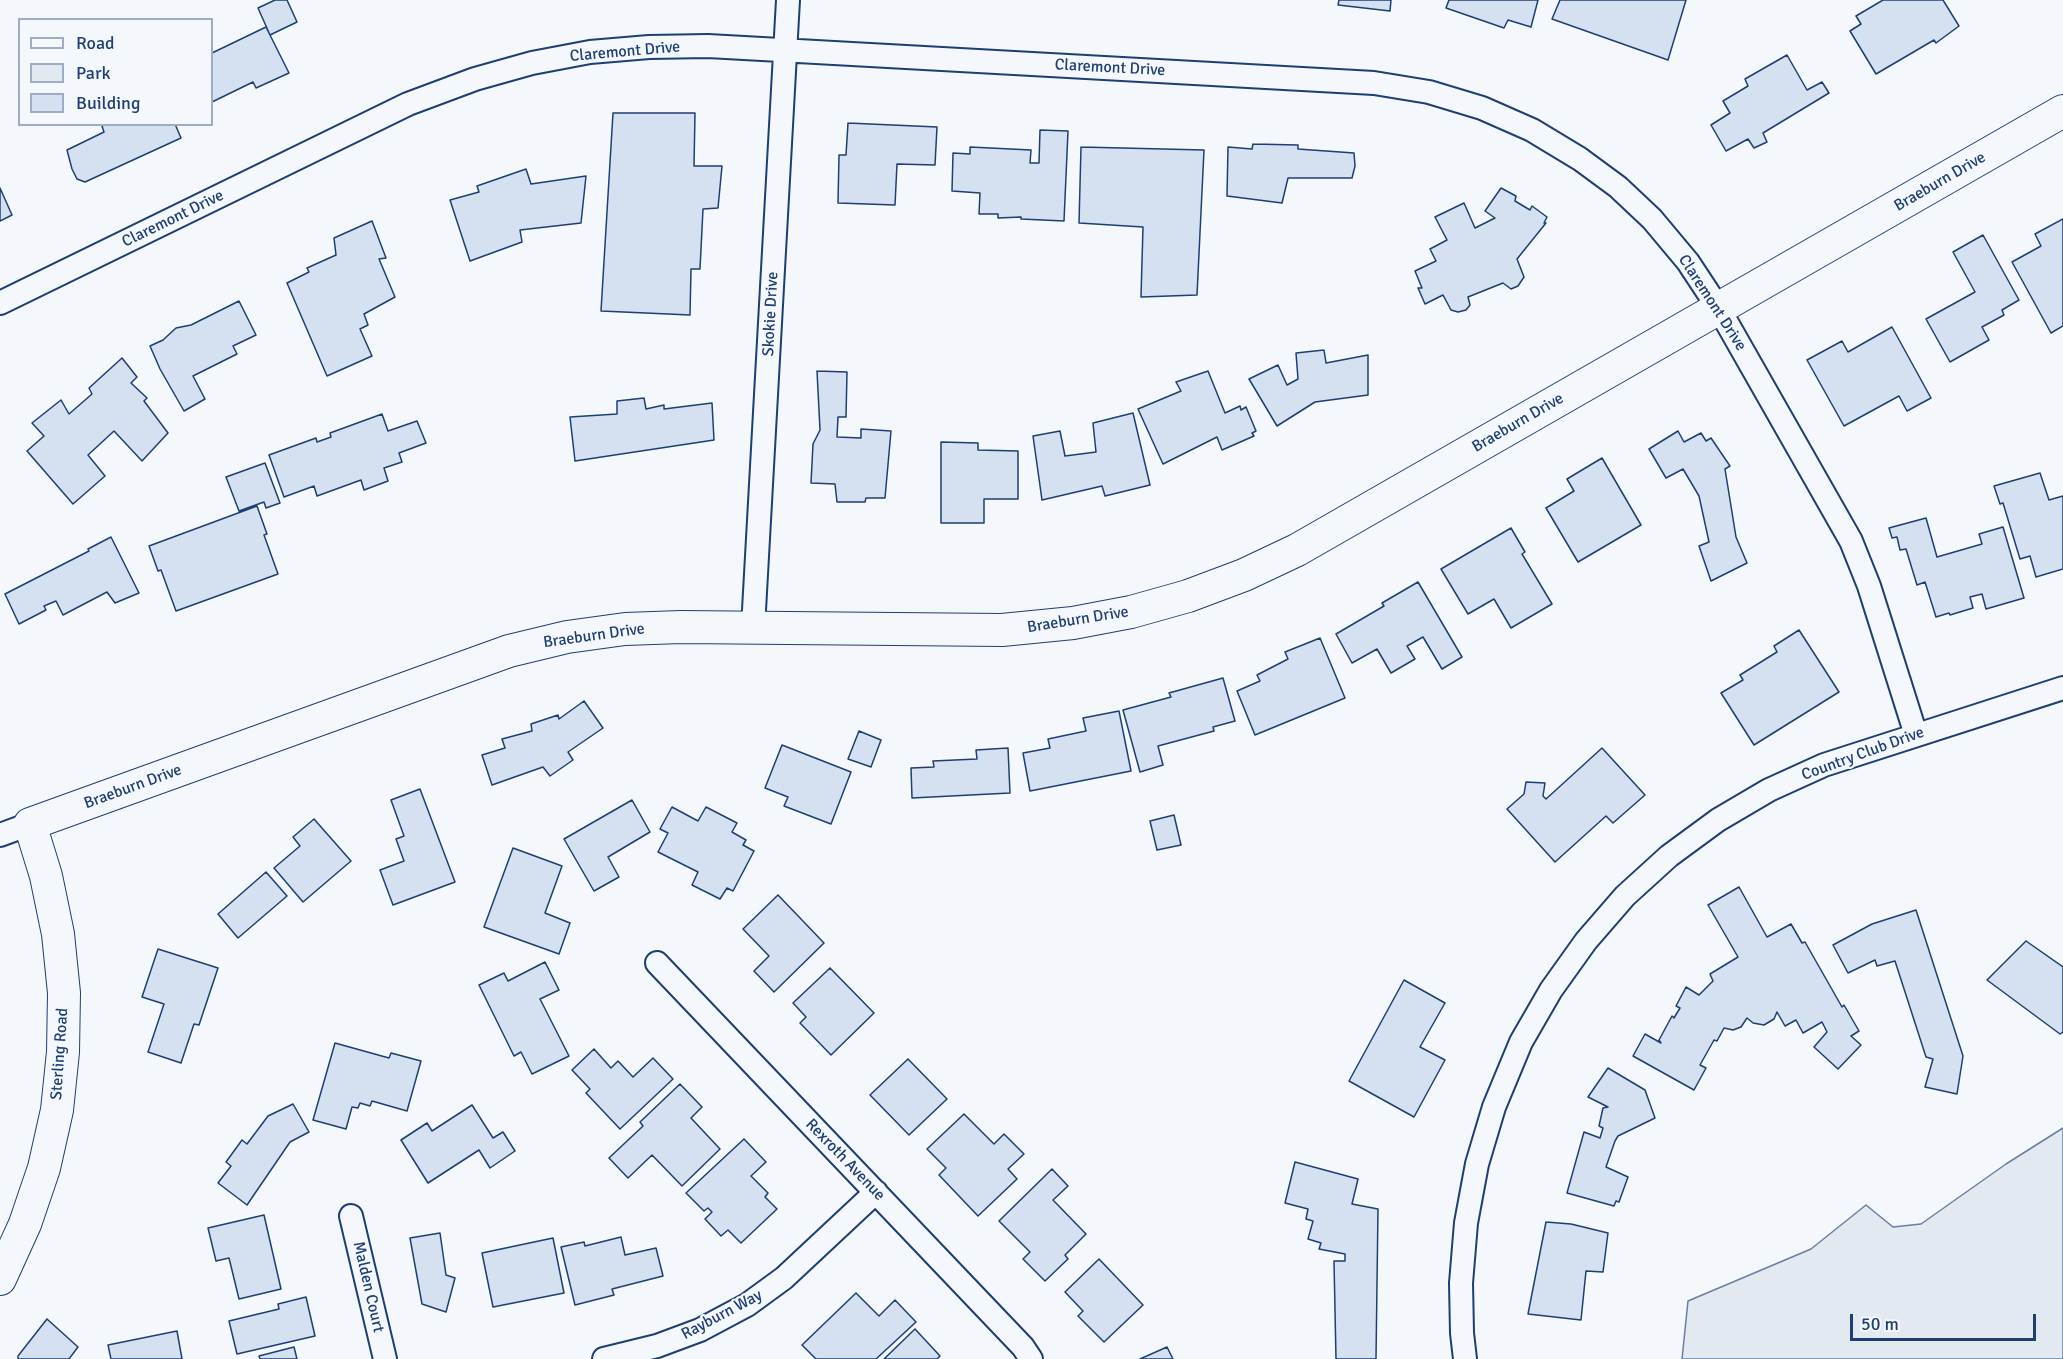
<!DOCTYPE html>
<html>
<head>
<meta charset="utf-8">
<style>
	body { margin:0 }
	#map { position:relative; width:2063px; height:1359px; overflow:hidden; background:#f4f7fb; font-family:Signika,sans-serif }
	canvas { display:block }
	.legend { position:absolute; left:18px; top:18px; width:195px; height:108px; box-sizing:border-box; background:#f4f7fb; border:2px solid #9eadc5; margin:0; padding:8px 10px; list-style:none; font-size:18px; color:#1d3f73 }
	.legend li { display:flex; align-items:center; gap:12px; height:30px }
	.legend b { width:30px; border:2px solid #9eadc5 }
	.scale { position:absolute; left:1850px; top:1314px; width:186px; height:27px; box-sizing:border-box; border:3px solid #1d3f73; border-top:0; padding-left:8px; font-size:18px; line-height:21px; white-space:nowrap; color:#1d3f73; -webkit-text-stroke:4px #f4f7fb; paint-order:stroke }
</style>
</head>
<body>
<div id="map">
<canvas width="2063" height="1359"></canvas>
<ul class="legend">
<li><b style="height:8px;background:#f4f7fb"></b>Road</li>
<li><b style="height:16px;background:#e3e9f0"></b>Park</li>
<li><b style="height:16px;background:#d5e0f0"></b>Building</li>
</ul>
<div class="scale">50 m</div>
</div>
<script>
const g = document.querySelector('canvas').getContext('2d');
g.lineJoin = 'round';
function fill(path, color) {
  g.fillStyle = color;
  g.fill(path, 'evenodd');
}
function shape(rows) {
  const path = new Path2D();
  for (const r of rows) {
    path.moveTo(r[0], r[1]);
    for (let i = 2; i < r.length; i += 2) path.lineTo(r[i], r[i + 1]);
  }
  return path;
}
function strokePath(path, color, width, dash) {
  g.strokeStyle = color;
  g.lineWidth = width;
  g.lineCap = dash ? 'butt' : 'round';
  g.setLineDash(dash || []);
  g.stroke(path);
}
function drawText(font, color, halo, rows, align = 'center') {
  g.font = font + ' Signika,sans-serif';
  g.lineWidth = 4.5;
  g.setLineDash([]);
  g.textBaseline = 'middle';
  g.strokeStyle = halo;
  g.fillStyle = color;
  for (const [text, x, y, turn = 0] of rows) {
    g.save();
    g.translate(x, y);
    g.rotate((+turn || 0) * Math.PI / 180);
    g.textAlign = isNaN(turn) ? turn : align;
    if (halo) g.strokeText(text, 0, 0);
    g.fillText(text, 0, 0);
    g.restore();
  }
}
const green = shape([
	[2063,1128,2063,1359,1682,1359,1688,1301,1811,1249,1866,1205,1893,1227,1921,1224,2006,1164,2063,1128]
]);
const building = shape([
	[275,0,287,0,297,22,270,35,258,8,275,0],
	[1339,0,1391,0,1390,11,1338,5,1339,0],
	[1449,0,1538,0,1531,27,1508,20,1504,28,1446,8,1449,0],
	[1560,0,1686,0,1668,60,1552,19,1560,0],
	[1883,0,1943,0,1959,26,1936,43,1934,40,1876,74,1850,31,1861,24,1856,16,1883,0],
	[266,27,289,73,256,88,253,82,212,102,212,53,266,27],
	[1787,55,1807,90,1822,82,1829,93,1763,133,1767,142,1754,148,1748,139,1726,151,1711,125,1730,113,1723,101,1748,86,1745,79,1787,55],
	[613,113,695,113,694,166,722,166,718,208,703,209,700,269,691,269,690,315,601,311,613,113],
	[848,123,937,127,935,165,897,164,895,205,838,203,839,155,846,155,848,123],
	[106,124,175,124,181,138,85,182,77,179,72,169,67,150,104,132,102,126,106,124],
	[1040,130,1068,131,1064,221,1021,219,1021,217,998,218,998,214,979,214,980,193,952,191,953,153,970,154,970,147,1031,150,1030,163,1039,163,1040,130],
	[1253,144,1298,145,1298,149,1354,153,1355,166,1352,178,1288,178,1282,203,1227,196,1228,147,1252,149,1253,144],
	[1081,147,1204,150,1197,295,1141,297,1143,227,1079,223,1081,147],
	[526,169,531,184,586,176,581,223,520,230,522,242,470,261,450,200,479,192,477,186,526,169],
	[0,188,12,215,0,221,0,188],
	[1501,188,1516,196,1515,201,1530,210,1532,206,1547,217,1544,223,1546,223,1517,259,1524,277,1518,286,1511,289,1503,283,1468,297,1470,305,1466,310,1458,312,1451,310,1443,295,1425,304,1418,288,1422,288,1415,271,1436,261,1430,249,1447,240,1435,217,1464,203,1475,228,1495,218,1485,211,1501,188],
	[2063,219,2063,326,2051,333,2012,262,2041,246,2035,234,2063,219],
	[372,221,386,258,379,259,395,297,364,314,368,325,360,329,372,356,327,376,287,283,309,272,307,268,336,255,334,238,372,221],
	[1983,235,2019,300,2002,310,2004,315,1982,327,1989,340,1950,362,1926,319,1975,292,1953,252,1983,235],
	[239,301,256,335,233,346,237,354,193,376,205,399,184,411,160,369,150,346,163,340,176,328,191,325,239,301],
	[1892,327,1931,398,1907,411,1899,396,1844,426,1807,360,1842,341,1848,352,1892,327],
	[1324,350,1326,363,1368,355,1368,395,1315,402,1277,426,1249,379,1278,365,1287,385,1298,379,1296,353,1324,350],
	[122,358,137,377,131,383,147,398,144,401,168,433,142,461,114,431,88,455,105,476,73,504,27,451,44,436,32,423,61,400,69,414,92,394,89,388,122,358],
	[817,371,847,372,846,417,838,417,837,437,861,438,861,429,891,431,885,498,866,498,865,502,837,502,835,484,811,483,813,444,820,430,817,371],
	[1208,371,1225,413,1240,406,1241,410,1246,407,1256,431,1252,433,1254,436,1222,450,1217,437,1163,464,1138,409,1181,391,1176,382,1208,371],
	[644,398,646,409,664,405,664,409,712,403,714,440,575,461,570,417,617,414,617,401,644,398],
	[1133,413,1150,485,1105,496,1102,486,1042,500,1033,436,1060,431,1065,456,1096,452,1093,423,1133,413],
	[382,414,388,431,417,421,426,443,399,453,402,462,384,468,388,481,364,490,361,480,317,496,314,486,284,497,269,455,316,438,317,442,331,437,330,433,382,414],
	[1678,431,1684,442,1701,433,1706,441,1711,438,1730,466,1725,469,1736,537,1747,563,1711,581,1699,546,1709,542,1699,496,1683,469,1666,478,1649,449,1678,431],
	[941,442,978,443,978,450,1018,451,1018,499,984,499,984,523,941,523,941,442],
	[1602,458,1641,525,1578,562,1546,508,1574,491,1567,479,1602,458],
	[265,463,280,503,266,508,264,502,239,511,226,477,265,463],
	[2040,473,2049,500,2063,496,2063,569,2036,577,2030,556,2020,559,2003,503,2000,504,1994,486,2040,473],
	[257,506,267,534,264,535,278,574,176,611,161,570,158,571,149,546,257,506],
	[1926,518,1937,557,1982,544,1979,534,2003,527,2024,598,1986,609,1982,594,1970,597,1973,608,1950,615,1949,613,1936,617,1925,582,1917,585,1906,549,1900,550,1897,537,1892,538,1889,528,1926,518],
	[1511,528,1525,552,1522,554,1552,604,1511,628,1494,599,1468,614,1441,569,1511,528],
	[111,537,139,593,115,603,107,592,63,615,56,601,44,606,46,610,19,624,5,594,89,551,88,549,111,537],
	[1418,582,1462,657,1442,669,1423,637,1407,646,1415,659,1391,673,1377,649,1352,663,1336,634,1384,606,1382,603,1418,582],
	[1799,630,1839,692,1754,745,1721,693,1743,680,1740,675,1777,652,1774,646,1799,630],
	[1320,638,1345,698,1255,735,1237,691,1260,681,1257,675,1288,659,1285,652,1320,638],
	[1223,678,1235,721,1213,727,1214,731,1158,746,1163,765,1140,772,1123,710,1171,697,1169,693,1223,678],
	[584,701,603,728,568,752,573,760,550,776,543,767,492,785,482,755,505,748,502,739,532,731,531,724,558,715,559,719,584,701],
	[1119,711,1131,771,1030,791,1023,753,1050,748,1048,739,1086,731,1083,718,1119,711],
	[859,731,881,740,871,767,848,759,859,731],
	[782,745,851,772,831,824,784,806,788,797,765,788,782,745],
	[1008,748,1010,793,912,798,911,768,934,767,933,761,977,759,976,750,1008,748],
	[1602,748,1645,795,1613,823,1606,816,1555,862,1507,809,1524,794,1526,782,1545,783,1543,796,1546,799,1602,748],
	[420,789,455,882,393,905,380,870,404,861,396,839,404,836,391,800,420,789],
	[632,800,650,832,608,857,619,877,594,891,564,839,632,800],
	[672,807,698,821,706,807,737,823,732,832,746,840,743,845,754,851,733,891,727,888,720,899,692,885,698,872,658,852,668,833,660,829,672,807],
	[1174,815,1181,845,1157,850,1150,821,1174,815],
	[314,819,351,861,303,902,274,868,300,846,293,837,314,819],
	[513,848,562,866,545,913,570,923,559,954,484,927,513,848],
	[266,872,287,896,238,938,218,914,266,872],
	[1739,887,1767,937,1791,924,1802,943,1805,942,1842,1007,1844,1005,1859,1031,1851,1036,1861,1045,1838,1069,1814,1047,1827,1032,1822,1022,1803,1033,1796,1020,1785,1026,1777,1012,1774,1019,1764,1025,1753,1023,1747,1018,1741,1027,1733,1030,1724,1028,1717,1041,1714,1040,1700,1065,1706,1068,1694,1090,1633,1056,1645,1034,1661,1043,1659,1040,1672,1016,1674,1018,1680,1008,1676,1006,1686,987,1699,995,1713,981,1710,974,1738,957,1708,905,1739,887],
	[778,895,824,943,774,992,754,971,769,956,743,929,778,895],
	[1916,910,1963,1056,1957,1094,1925,1087,1933,1059,1926,1057,1895,961,1877,966,1875,960,1848,973,1833,945,1872,924,1916,910],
	[2026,941,2063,967,2063,1032,2060,1034,1987,980,2026,941],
	[158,949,218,968,199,1025,194,1024,181,1063,148,1052,164,1004,142,997,158,949],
	[545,962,559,990,540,999,569,1056,532,1074,521,1052,514,1056,479,985,504,973,508,981,545,962],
	[830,968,874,1013,831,1055,800,1023,806,1017,793,1003,830,968],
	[1404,980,1445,1003,1420,1047,1445,1060,1414,1117,1349,1081,1404,980],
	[335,1043,389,1058,391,1053,421,1061,407,1111,372,1101,370,1106,360,1103,358,1108,352,1107,346,1129,313,1120,335,1043],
	[594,1049,611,1068,618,1061,633,1077,653,1058,673,1079,620,1129,586,1093,590,1089,572,1070,594,1049],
	[908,1059,947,1099,909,1135,870,1095,908,1059],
	[1608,1068,1645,1090,1655,1118,1618,1136,1615,1141,1606,1167,1628,1177,1619,1202,1616,1201,1614,1206,1567,1193,1584,1132,1600,1138,1603,1128,1599,1126,1603,1108,1608,1107,1588,1097,1608,1068],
	[680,1084,702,1107,691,1118,720,1149,682,1186,652,1155,628,1178,609,1158,643,1126,640,1122,680,1084],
	[293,1104,309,1132,290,1142,247,1205,218,1183,231,1166,226,1162,242,1140,247,1144,268,1116,293,1104],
	[472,1105,493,1138,503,1132,515,1151,490,1168,479,1150,428,1183,401,1140,427,1123,432,1131,472,1105],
	[964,1114,994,1144,1004,1134,1024,1154,1008,1169,1017,1179,978,1216,939,1175,946,1168,927,1149,964,1114],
	[744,1139,766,1162,751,1176,768,1193,765,1197,777,1209,741,1243,728,1230,721,1236,705,1219,712,1212,708,1208,704,1211,686,1193,744,1139],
	[1295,1162,1358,1179,1352,1204,1378,1209,1376,1359,1336,1359,1334,1261,1345,1261,1345,1254,1319,1249,1321,1243,1308,1239,1313,1221,1306,1219,1308,1209,1285,1203,1295,1162],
	[1052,1169,1068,1186,1053,1200,1086,1234,1065,1255,1068,1259,1045,1281,1023,1259,1030,1252,999,1221,1052,1169],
	[264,1215,281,1289,239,1299,229,1258,216,1261,208,1228,264,1215],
	[1546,1222,1571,1224,1608,1233,1603,1272,1586,1271,1581,1320,1528,1314,1546,1222],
	[440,1233,446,1275,455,1278,446,1312,422,1304,410,1238,440,1233],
	[621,1237,625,1255,656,1248,663,1276,612,1289,614,1295,575,1305,561,1247,584,1242,585,1246,621,1237],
	[553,1238,564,1293,493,1307,482,1253,553,1238],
	[1099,1259,1143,1305,1104,1342,1078,1316,1083,1311,1065,1292,1099,1259],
	[856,1293,879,1316,895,1300,916,1322,876,1359,816,1359,802,1345,856,1293],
	[306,1297,315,1336,237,1354,229,1321,279,1309,278,1304,306,1297],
	[47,1319,78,1347,69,1359,18,1359,18,1356,47,1319],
	[915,1329,940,1356,937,1359,884,1359,915,1329],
	[177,1331,182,1359,111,1359,108,1345,177,1331],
	[294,1347,297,1359,260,1359,259,1356,294,1347],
	[1167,1347,1173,1359,1140,1359,1167,1347]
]);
const street = shape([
	[0,303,408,104,475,79,532,63,590,52,649,47,708,46,1374,83,1429,92,1482,108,1532,130,1580,159,1618,187,1652,219,1688,262,1719,309,1851,541,1869,586,1916,735],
	[753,628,788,0],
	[0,835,30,824],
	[657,963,1023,1347,1031,1359],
	[351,1216,385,1359],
	[604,1359,657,1346,700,1330,747,1305,784,1278,876,1192],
	[1465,1359,1462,1333,1461,1283,1466,1223,1477,1164,1494,1107,1521,1042,1551,990,1586,941,1625,896,1669,856,1718,820,1769,790,1824,765,2063,688]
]);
const secondary = shape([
	[0,1279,25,1224,44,1168,57,1110,63,1052,64,993,58,934,46,876,30,824,509,651,567,637,625,629,681,627,1002,630,1073,623,1131,612,1188,596,1244,575,1297,550,2063,111]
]);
const streetNames = [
	["Claremont Drive",625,52,-5],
	["Claremont Drive",1110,68,3],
	["Braeburn Drive",1940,182,-30],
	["Claremont Drive",173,219,-26],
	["Claremont Drive",1712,303,57],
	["Skokie Drive",771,314,-87],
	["Braeburn Drive",1518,423,-30],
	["Braeburn Drive",1078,620,-9],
	["Braeburn Drive",594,636,-8],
	["Country Club Drive",1863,754,-20],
	["Braeburn Drive",133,787,-20],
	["Sterling Road",60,1054,-86],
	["Rexroth Avenue",845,1160,46],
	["Malden Court",368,1287,77],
	["Rayburn Way",722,1315,-28]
];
fill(green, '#e3e9f0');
strokePath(green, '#687fa3', 1.5);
fill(building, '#d5e0f0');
strokePath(building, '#1d3f73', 1.5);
strokePath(street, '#1d3f73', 26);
strokePath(secondary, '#1d3f73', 34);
strokePath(street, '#f4f7fb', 22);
strokePath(secondary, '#f4f7fb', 32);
drawText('16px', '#1d3f73', '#f4f7fb', streetNames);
</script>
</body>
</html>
